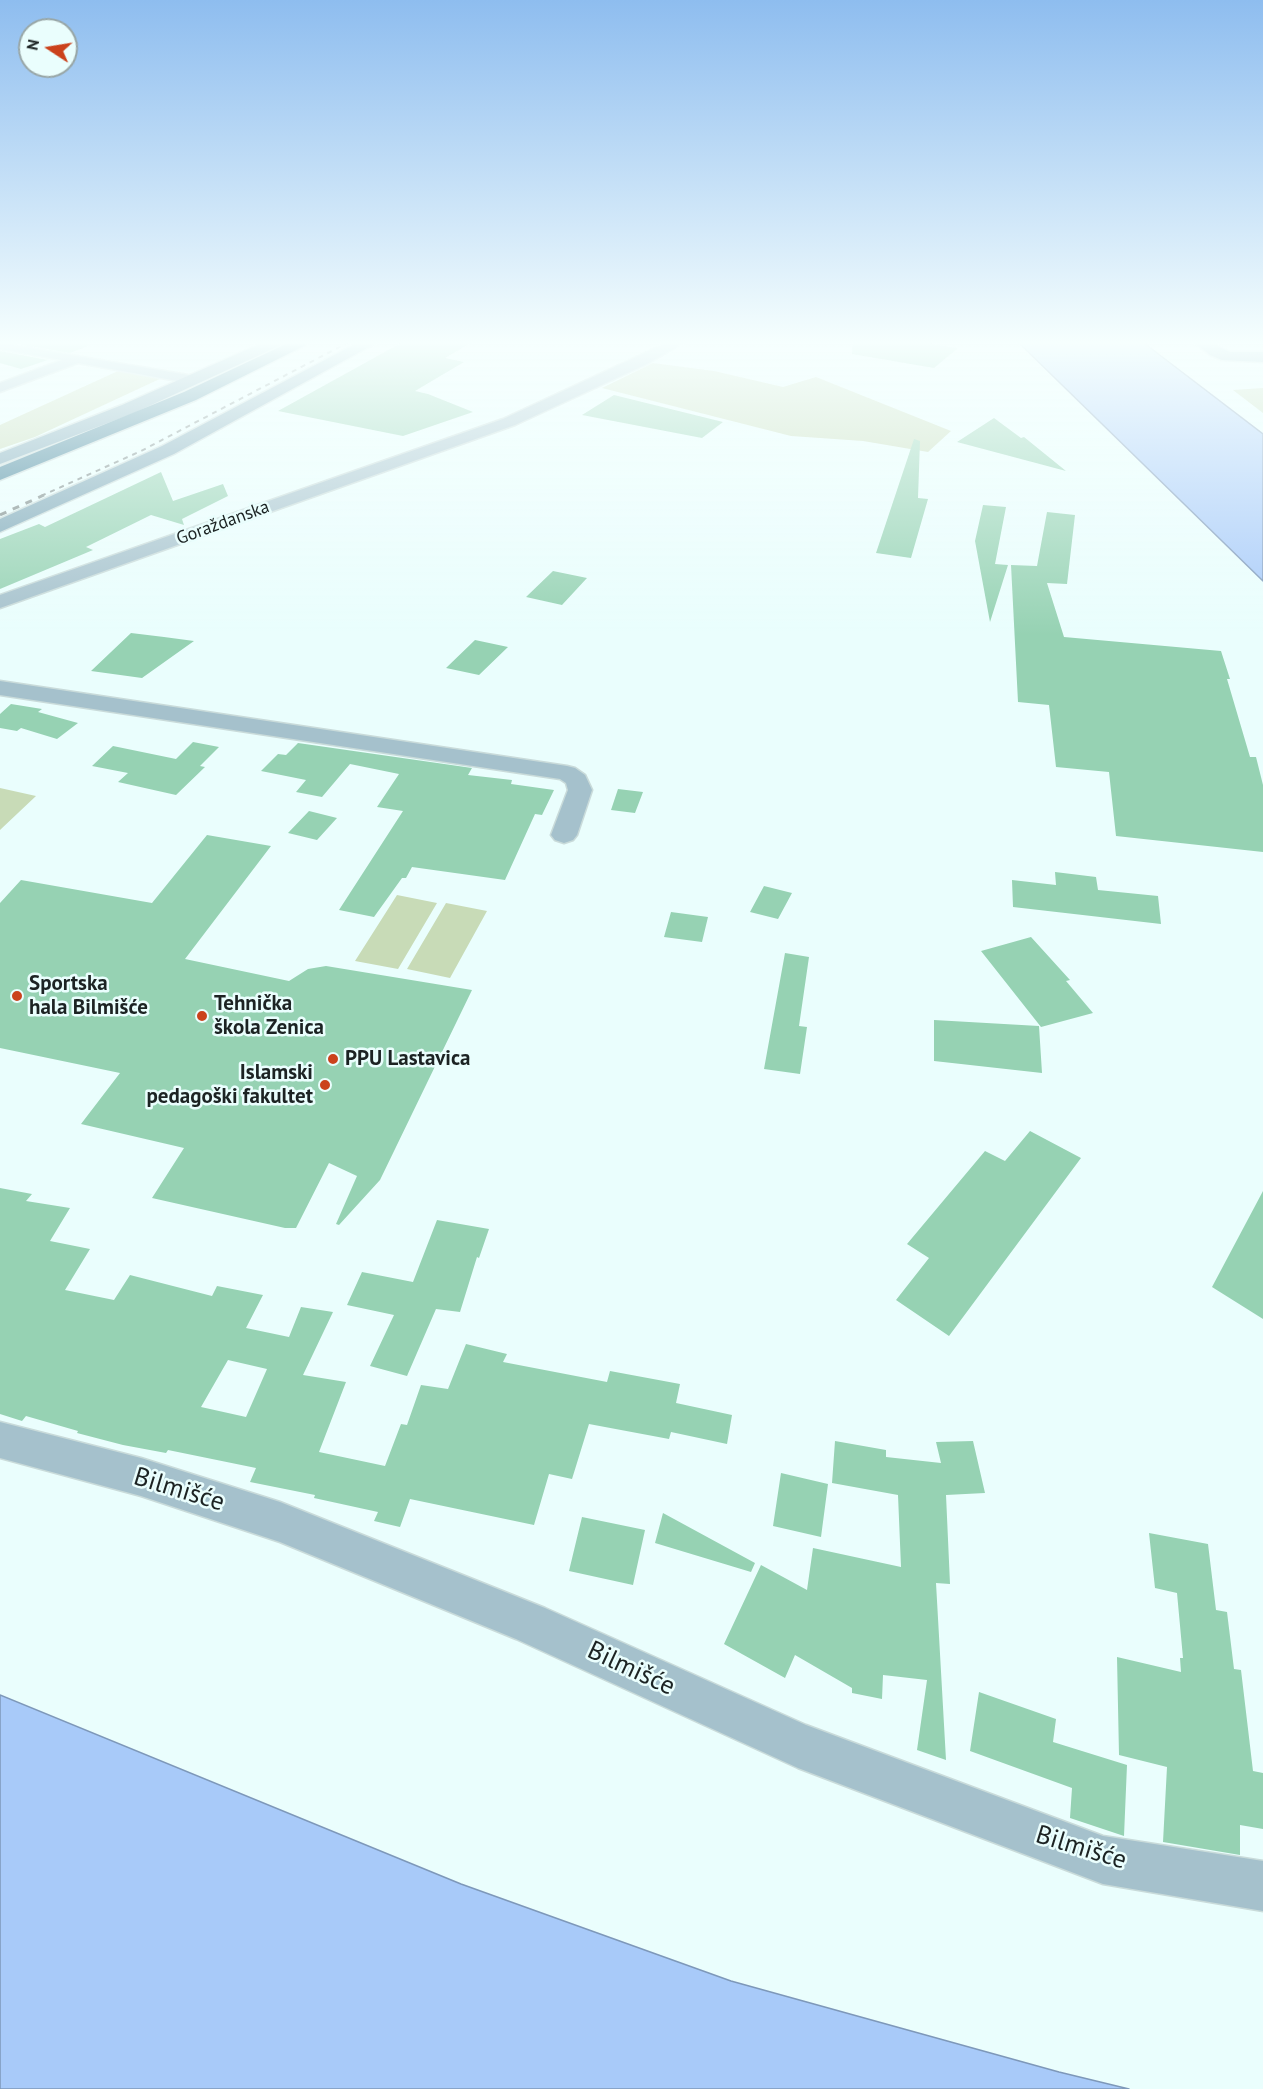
<!DOCTYPE html>
<html>
<head>
<meta charset="utf-8">
<style>
	body { margin:0 }
	#map { position:relative; width:1263px; height:2089px; overflow:hidden; background:#eafefd; font-family:"PT Sans",sans-serif }
	canvas { display:block }
	.north { position:absolute; left:18px; top:18px; width:60px; height:60px; box-sizing:border-box; background:#eafefd; border:2px solid #98a6a6; border-radius:50%; rotate:282deg; font-size:16px; font-weight:700; line-height:24px; text-align:center; color:#1c2323 }
	.north::after { content:''; display:block; margin:auto; width:21px; height:27px; background:#cb421c; clip-path:polygon(50% 0,100% 100%,50% 72%,0 100%) }
</style>
</head>
<body>
<div id="map">
<canvas width="1263" height="2089"></canvas>
<div class="north">N</div>
</div>
<script>
const g = document.querySelector('canvas').getContext('2d');
g.lineJoin = 'round';
function fill(path, color) {
  g.fillStyle = color;
  g.fill(path, 'evenodd');
}
function shape(rows) {
  const path = new Path2D();
  for (const r of rows) {
    path.moveTo(r[0], r[1]);
    for (let i = 2; i < r.length; i += 2) path.lineTo(r[i], r[i + 1]);
  }
  return path;
}
function strokePath(path, color, width, dash) {
  g.strokeStyle = color;
  g.lineWidth = width;
  g.lineCap = dash ? 'butt' : 'round';
  g.setLineDash(dash || []);
  g.stroke(path);
}
function drawText(font, color, halo, rows, align = 'center') {
  g.font = font + ' "PT Sans",sans-serif';
  g.lineWidth = 5;
  g.setLineDash([]);
  g.textBaseline = 'middle';
  g.strokeStyle = halo;
  g.fillStyle = color;
  for (const [text, x, y, turn = 0] of rows) {
    g.save();
    g.translate(x, y);
    g.rotate((+turn || 0) * Math.PI / 180);
    g.textAlign = isNaN(turn) ? turn : align;
    if (halo) g.strokeText(text, 0, 0);
    g.fillText(text, 0, 0);
    g.restore();
  }
}
const green = shape([
	[653,363,714,371,783,387,816,377,951,431,928,452,863,441,791,436,602,388],
	[118,371,164,377,35,437,0,449,0,425],
	[1263,388,1263,413,1233,390],
	[0,788,36,796,0,830],
	[397,895,437,903,398,969,355,961],
	[446,903,487,911,450,978,407,969]
]);
const water = shape([
	[1019,343,1144,343,1263,434,1263,581,1019,343],
	[0,1695,461,1884,731,1981,1059,2072,1129,2089,0,2089,0,1695]
]);
const building = shape([
	[11,343,88,343,88,346,70,353],
	[401,343,471,343,445,358,464,362,415,391,428,394,473,412,403,436,278,411],
	[853,343,926,343,958,348,934,368,852,354],
	[0,351,48,360,21,369,0,363],
	[614,395,723,422,702,438,582,415],
	[994,418,1021,438,1024,437,1066,471,957,442],
	[914,439,920,441,918,498,928,499,911,558,876,553],
	[161,472,173,501,223,484,228,496,182,519,184,525,151,515,86,547,93,550,0,589,0,539,39,524,45,527],
	[983,505,1006,507,995,564,1008,565,990,622,975,541],
	[1047,512,1075,515,1067,584,1047,583,1064,637,1221,651,1230,679,1227,679,1250,757,1256,757,1263,785,1263,852,1116,836,1109,772,1056,767,1049,705,1018,702,1011,565,1037,566],
	[553,571,587,578,562,605,526,597],
	[131,633,164,637,194,641,142,678,91,671],
	[475,640,508,647,479,675,446,668],
	[11,704,42,709,38,712,78,723,57,739,21,728,17,731,0,728,0,714],
	[193,742,219,747,200,766,205,767,176,795,118,782,128,773,92,766,113,746,176,759],
	[298,743,472,768,468,775,512,780,511,784,554,790,542,815,535,814,505,880,412,867,406,878,402,878,374,917,339,910,403,811,377,807,399,774,350,764,322,797,296,792,306,780,261,771,278,754,286,755],
	[618,789,643,792,635,813,611,810],
	[309,811,337,818,317,840,288,833],
	[207,835,271,846,185,959,289,981,308,969,326,966,472,990,380,1180,339,1225,336,1224,357,1176,329,1163,296,1228,285,1228,152,1198,184,1148,81,1124,120,1073,0,1048,0,903,21,880,152,903],
	[1055,872,1096,877,1098,890,1158,896,1161,924,1013,907,1012,880,1056,885],
	[764,886,792,893,778,919,750,912],
	[671,912,708,917,702,942,664,937],
	[1031,937,1070,980,1066,981,1093,1013,1041,1027,981,951],
	[785,953,809,957,799,1026,807,1027,800,1074,764,1069],
	[934,1020,1039,1026,1042,1073,934,1061],
	[1030,1131,1081,1158,949,1336,896,1300,929,1258,907,1244,985,1151,1005,1161],
	[0,1188,32,1194,26,1201,70,1208,50,1241,90,1249,65,1290,114,1300,130,1275,212,1296,217,1286,263,1295,246,1328,289,1337,301,1307,333,1312,303,1375,346,1382,319,1452,385,1466,401,1424,407,1425,421,1385,448,1389,466,1344,507,1354,503,1362,607,1382,610,1371,680,1384,676,1403,732,1415,727,1444,671,1432,669,1439,589,1424,572,1479,549,1474,534,1525,410,1499,400,1527,374,1521,378,1512,314,1498,315,1495,250,1482,256,1468,168,1450,166,1453,123,1445,77,1433,78,1431,26,1416,22,1421,0,1414],
	[228,1360,267,1369,246,1417,201,1407],
	[1263,1191,1263,1319,1212,1287],
	[437,1220,489,1229,479,1258,477,1257,460,1312,436,1309,407,1376,370,1366,394,1315,347,1305,362,1272,413,1282],
	[835,1441,886,1450,886,1457,941,1463,936,1442,973,1441,985,1493,946,1495,950,1584,936,1583,946,1760,917,1750,927,1680,883,1675,882,1699,852,1693,852,1688,795,1655,785,1678,724,1644,761,1565,807,1590,813,1548,901,1567,898,1495,832,1483],
	[781,1473,828,1484,821,1537,773,1526],
	[663,1513,755,1563,751,1572,655,1543],
	[582,1517,645,1530,633,1585,569,1571],
	[1149,1533,1208,1544,1216,1610,1227,1612,1234,1669,1241,1670,1253,1771,1263,1773,1263,1829,1240,1825,1240,1855,1163,1842,1167,1767,1119,1755,1117,1657,1181,1672,1180,1658,1183,1658,1177,1593,1155,1588],
	[979,1692,1056,1719,1053,1742,1127,1765,1124,1836,1070,1818,1072,1788,970,1751]
]);
const street = shape([
	[0,343,194,376,201,380,194,384,78,363,0,392,0,383,62,360,0,349,0,343],
	[666,343,683,343,647,364,515,425,0,608,0,595,503,419,666,343],
	[0,681,567,766,575,768,585,775,592,790,577,835,573,840,564,843,555,840,551,835,568,790,566,783,560,779,0,695,0,681],
	[0,1422,141,1458,280,1502,545,1608,806,1725,1103,1836,1263,1861,1263,1911,1103,1884,798,1768,516,1639,280,1542,141,1496,0,1458,0,1422]
]);
const secondary = shape([
	[262,343,282,343,279,346,134,413,0,464,0,453,122,405,262,343],
	[357,343,376,343,174,454,0,532,0,519,162,446,357,343],
	[1195,343,1212,343,1230,352,1263,352,1263,362,1222,360,1210,355,1195,343]
]);
const highway = shape([
	[288,343,307,343,304,346,196,400,0,480,0,467,184,392,288,343]
]);
const railFar1 = shape([
	[41,496,141,451,347,343]
]);
const rail = shape([
	[0,515,44,495]
]);
const markers = [
	[17,996,6,"#cb421c"],
	[202,1016,6,"#cb421c"],
	[333,1059,6,"#cb421c"],
	[325,1085,6,"#cb421c"]
];
const farStreetnames = [
	["Goraždanska",223,523,-20]
];
const poiNames = [
	["Sportska",29,984],
	["hala Bilmišće",29,1008],
	["Tehnička",214,1004],
	["škola Zenica",214,1028],
	["PPU Lastavica",345,1059],
	["Islamski",313,1073,"right"],
	["pedagoški fakultet",313,1097,"right"]
];
const nearStreetnames = [
	["Bilmišće",179,1490,17],
	["Bilmišće",631,1669,25],
	["Bilmišće",1081,1848,17]
];
fill(green, '#c8dbb7');
fill(water, '#a8caf9');
strokePath(water, '#7e98b9', 1.5);
fill(building, '#96d2b3');
strokePath(street, '#c9dbda', 3);
strokePath(secondary, '#c9dbda', 3);
strokePath(highway, '#c9dbda', 3);
fill(street, '#a5c1cc');
fill(secondary, '#7ba5b6');
fill(highway, '#3e7f97');
strokePath(railFar1, '#7a8786', 2, [5, 5]);
strokePath(rail, '#7a8786', 3, [7, 7]);
const sky = g.createLinearGradient(0, 0, 0, 635);
sky.addColorStop(0, '#8ebdef');
sky.addColorStop(0.54, '#f6fffe');
sky.addColorStop(1, '#f6fffe00');
g.fillStyle = sky;
g.fillRect(0, 0, 1263, 635);
for (const [x, y, r, color] of markers) {
  const dot = new Path2D();
  dot.arc(x, y, r, 0, 2 * Math.PI);
  g.fillStyle = color;
  g.fill(dot);
  strokePath(dot, '#eafefd', 2);
}
drawText('18px', '#1c2323', '#eafefd', farStreetnames);
drawText('bold 21px', '#1c2323', '#eafefd', poiNames, 'left');
drawText('26px', '#1c2323', '#eafefd', nearStreetnames);
</script>
</body>
</html>
